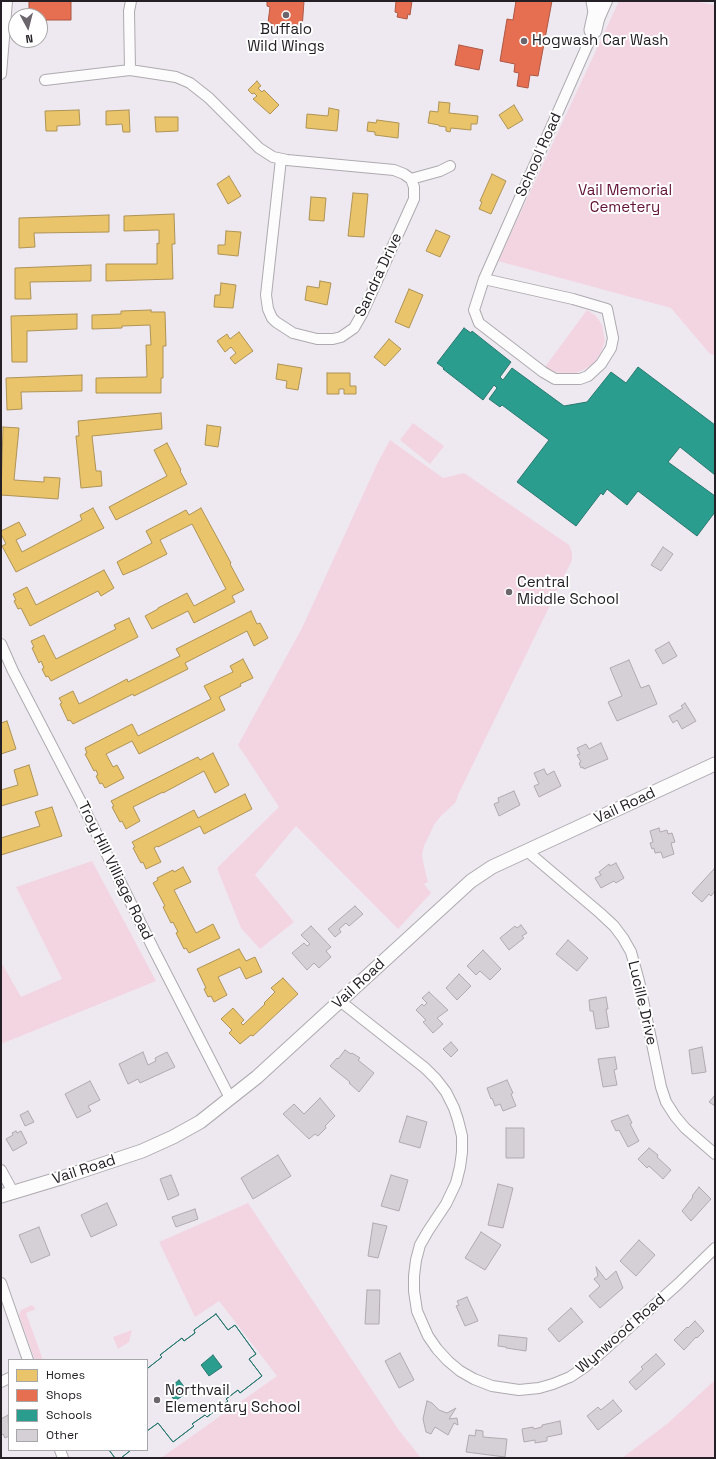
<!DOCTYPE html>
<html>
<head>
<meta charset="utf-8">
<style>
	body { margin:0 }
	#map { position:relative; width:716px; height:1459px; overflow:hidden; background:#eee8f0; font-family:"Space Grotesk",sans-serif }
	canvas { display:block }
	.frame { position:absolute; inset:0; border:2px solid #242025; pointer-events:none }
	.legend { position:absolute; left:8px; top:1359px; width:140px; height:92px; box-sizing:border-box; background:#fff; border:1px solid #a7a6a8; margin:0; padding:5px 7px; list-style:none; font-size:12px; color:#242025 }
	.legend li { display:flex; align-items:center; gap:8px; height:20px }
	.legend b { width:20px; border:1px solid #a7a6a8 }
	.north { position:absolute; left:8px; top:8px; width:40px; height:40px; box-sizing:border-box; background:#fff; border:1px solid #a7a6a8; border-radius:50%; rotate:173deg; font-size:11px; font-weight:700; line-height:16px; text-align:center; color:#242025 }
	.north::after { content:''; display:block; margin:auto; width:14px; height:18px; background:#6b666c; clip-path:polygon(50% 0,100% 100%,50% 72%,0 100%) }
</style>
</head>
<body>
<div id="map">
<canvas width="716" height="1459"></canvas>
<div class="frame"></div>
<ul class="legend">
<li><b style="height:11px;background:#e9c46a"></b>Homes</li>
<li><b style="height:11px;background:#e76f51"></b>Shops</li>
<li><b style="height:11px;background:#2a9d8f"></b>Schools</li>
<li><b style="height:11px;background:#d5d0d5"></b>Other</li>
</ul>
<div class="north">N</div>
</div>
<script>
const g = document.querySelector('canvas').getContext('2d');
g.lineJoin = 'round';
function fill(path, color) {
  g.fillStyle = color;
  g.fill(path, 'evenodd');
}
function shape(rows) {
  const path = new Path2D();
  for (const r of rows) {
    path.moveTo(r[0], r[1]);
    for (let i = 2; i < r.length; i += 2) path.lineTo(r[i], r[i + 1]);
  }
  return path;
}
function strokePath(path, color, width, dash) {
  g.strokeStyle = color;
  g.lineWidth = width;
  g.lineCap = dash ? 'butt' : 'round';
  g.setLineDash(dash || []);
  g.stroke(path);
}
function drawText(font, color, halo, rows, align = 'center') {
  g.font = font + ' "Space Grotesk",sans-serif';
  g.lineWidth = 4;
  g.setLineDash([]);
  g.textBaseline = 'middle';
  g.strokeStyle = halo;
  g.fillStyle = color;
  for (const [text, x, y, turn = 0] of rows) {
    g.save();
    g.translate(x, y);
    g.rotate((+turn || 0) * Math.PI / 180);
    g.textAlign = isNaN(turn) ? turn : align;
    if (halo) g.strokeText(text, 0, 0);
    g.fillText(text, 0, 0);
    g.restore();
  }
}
const green = shape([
	[619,1,692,1,715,5,715,355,710,354,671,308,498,261],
	[587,310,596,316,602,325,605,341,601,352,594,363,585,369,576,373,565,374,555,372,545,367],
	[413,423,444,446,430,464,400,440],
	[390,440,443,478,464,473,569,545,572,552,572,560,458,795,456,802,440,817,434,825,424,846,422,855,424,866,428,882,424,884,431,893,398,929,296,826,255,875,294,922,260,949,241,928,217,868,279,807,238,745,302,628,378,462],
	[92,861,156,981,1,1044,1,962,21,997,62,979,16,887],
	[248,1203,398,1429,421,1458,161,1458,277,1376,219,1301,195,1317,159,1242],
	[32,1305,36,1309,26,1313,43,1360,35,1360,19,1315,21,1310],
	[132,1330,129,1342,118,1349,113,1337],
	[715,1380,715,1458,622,1458,667,1424]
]);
const homes = shape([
	[257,81,261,86,258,88,262,92,264,90,279,105,270,114,253,99,257,96,254,93,252,94,248,90,257,81],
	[439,102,450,103,449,113,478,116,477,124,471,124,471,130,451,128,450,132,446,131,446,127,439,126,439,125,428,123,430,111,438,112,439,102],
	[514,105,523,120,508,129,499,115,514,105],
	[329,108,339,110,337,131,306,128,307,114,328,116,329,108],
	[79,110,80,125,57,126,57,131,46,131,45,111,79,110],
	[129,110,130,132,123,132,122,124,106,125,106,111,129,110],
	[155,117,178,117,178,131,156,132,155,117],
	[377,120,399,123,398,138,375,135,375,132,367,131,368,122,376,123,377,120],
	[492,174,506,181,491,214,479,209,482,202,480,201,492,174],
	[229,176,241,196,228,204,217,184,229,176],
	[353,193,368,194,364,237,348,236,353,193],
	[311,197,326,198,324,221,309,220,311,197],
	[174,214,175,244,172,244,173,279,106,281,106,264,157,264,157,243,159,244,159,230,124,231,124,216,174,214],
	[109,215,109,232,34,233,35,247,19,248,19,218,109,215],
	[436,230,450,236,440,257,426,251,436,230],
	[226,231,241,232,238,256,218,254,218,245,225,245,226,231],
	[91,265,91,281,30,282,31,299,15,299,15,268,91,265],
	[320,281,331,283,327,305,305,300,307,286,319,288,320,281],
	[221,283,236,285,233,308,214,307,215,295,220,295,221,283],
	[409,289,423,295,409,328,395,322,409,289],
	[151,310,151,312,165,312,166,346,163,346,163,378,161,378,161,393,96,393,96,378,147,377,146,345,151,345,150,325,122,326,122,328,92,329,92,315,121,314,121,311,151,310],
	[77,314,77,329,27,331,27,362,12,362,11,316,77,314],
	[239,332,253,351,235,364,230,358,236,353,231,347,225,352,217,341,227,334,230,339,239,332],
	[389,339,401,349,385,366,374,357,389,339],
	[278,364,302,368,298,390,286,388,287,381,276,379,278,364],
	[327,373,350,373,350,386,356,386,356,394,344,394,344,389,339,389,339,394,327,394,327,373],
	[82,375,82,391,21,392,22,409,7,410,6,378,82,375],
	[161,413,162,429,92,436,96,471,101,471,102,486,81,488,76,436,79,436,78,421,161,413],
	[207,425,221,427,218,447,205,445,207,425],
	[3,427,19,428,14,480,44,482,44,477,60,478,58,499,1,495,3,427],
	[167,443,181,470,180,471,187,484,116,520,109,507,167,476,154,450,167,443],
	[93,508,104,528,16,572,2,546,6,544,1,534,1,531,19,522,26,535,16,540,22,552,82,520,80,515,93,508],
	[201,508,231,563,230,564,244,590,232,596,235,602,194,623,188,611,152,629,145,616,158,609,158,608,187,593,194,606,226,589,192,524,160,540,167,554,137,569,123,575,117,562,152,543,146,531,186,510,189,515,201,508],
	[104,570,114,588,101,596,98,591,30,626,21,608,18,609,14,601,16,600,13,594,27,587,36,605,104,570],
	[251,611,257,624,260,623,268,638,254,646,247,631,185,663,188,669,134,696,133,694,73,724,70,720,68,721,60,704,62,703,59,698,73,691,79,704,127,679,128,682,180,656,176,649,251,611],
	[129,618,138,637,51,681,48,676,46,677,42,669,44,668,41,661,39,663,32,648,34,647,31,641,44,635,56,659,116,629,114,625,129,618],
	[243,659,253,678,240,684,241,686,219,697,225,710,139,754,132,741,106,754,113,767,117,765,124,778,105,788,102,783,100,784,96,776,98,775,96,770,94,771,85,754,87,753,85,748,132,724,138,736,211,699,204,686,233,672,230,666,243,659],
	[7,721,16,749,1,754,1,723,7,721],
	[213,753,229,785,215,793,204,771,163,793,163,792,133,807,140,821,126,829,122,821,120,822,112,807,114,806,111,801,198,757,200,760,213,753],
	[29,765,38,795,1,806,1,790,18,785,14,770,29,765],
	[245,794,252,809,204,834,200,826,158,847,157,846,154,848,161,862,146,869,143,862,141,863,133,848,135,847,132,842,194,810,198,818,245,794],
	[52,807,62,836,1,855,1,838,40,826,35,812,52,807],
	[183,867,191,882,174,890,196,933,213,924,220,938,189,953,186,948,184,949,176,933,178,932,173,922,171,923,163,907,165,906,153,883,158,880,157,878,173,870,174,872,183,867],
	[239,949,246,961,255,957,262,972,246,979,240,967,218,977,227,995,214,1002,211,996,208,997,204,989,206,988,197,969,239,949],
	[283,978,298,994,253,1036,251,1035,240,1044,229,1033,232,1030,221,1019,233,1008,244,1020,241,1023,243,1025,265,1004,264,1003,275,992,271,988,283,978]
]);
const shops = shape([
	[29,1,71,1,71,20,46,20,47,29,40,29,40,16,29,16,29,1],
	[267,1,304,1,302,29,272,27,272,23,268,23,270,7,267,6,267,1],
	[396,1,412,1,410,15,408,14,407,19,397,17,398,13,395,12,396,1],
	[516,1,552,1,538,76,530,75,528,88,517,86,519,73,514,72,515,64,500,61,507,19,513,20,516,1],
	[459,45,483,50,479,70,455,65,459,45]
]);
const schools = shape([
	[464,328,471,333,472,331,511,362,500,377,503,380,512,368,564,406,587,402,611,372,626,383,638,367,715,425,715,475,680,447,668,462,715,496,715,512,697,536,638,491,627,505,607,489,603,495,601,493,576,526,517,482,549,440,502,405,500,407,489,399,497,388,494,385,483,400,443,369,444,368,437,363,464,328],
	[216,1314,228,1330,235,1325,256,1354,249,1359,262,1376,240,1393,238,1390,226,1399,228,1401,207,1417,205,1415,192,1424,194,1426,173,1442,158,1423,147,1431,147,1367,148,1368,162,1357,160,1355,182,1338,184,1341,195,1333,194,1330,216,1314],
	[213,1355,222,1367,209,1376,201,1365,213,1355],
	[179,1380,188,1392,175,1401,167,1390,179,1380],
	[216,1314,228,1330,235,1325,256,1354,249,1359,262,1376,240,1393,238,1390,226,1399,228,1401,207,1417,205,1415,192,1424,194,1426,173,1442,158,1423,147,1431,147,1367,148,1368,162,1357,160,1355,182,1338,184,1341,195,1333,194,1330,216,1314],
	[109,1450,131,1450,121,1458,115,1458,109,1450],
	[109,1450,131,1450,121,1458,115,1458,109,1450]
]);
const building = shape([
	[663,547,673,554,661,571,651,565,663,547],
	[669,642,677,656,663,664,655,650,669,642],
	[629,660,641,688,649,685,657,704,617,721,608,702,622,696,610,668,629,660],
	[685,703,696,721,682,729,677,720,673,723,669,716,683,708,681,706,685,703],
	[601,743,608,759,584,769,583,767,581,768,579,763,581,762,577,755,580,754,577,748,586,744,589,749,601,743],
	[544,769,547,775,554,771,561,786,539,797,534,786,539,784,534,773,544,769],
	[514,791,520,805,499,816,494,804,499,802,498,798,514,791],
	[659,828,660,832,667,830,668,834,672,833,675,842,671,843,674,854,663,858,661,852,655,853,654,848,652,849,650,843,653,842,650,831,659,828],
	[616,863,624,878,616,883,614,881,601,888,595,878,601,875,599,872,609,864,610,866,616,863],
	[714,869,715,870,715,891,711,896,709,894,702,902,692,893,714,869],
	[355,906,363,914,349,926,346,923,339,929,341,932,335,937,328,929,355,906],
	[521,925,527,933,522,936,524,938,509,950,500,938,515,926,517,928,521,925],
	[311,926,331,947,326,951,331,957,319,968,314,963,307,970,292,953,304,943,307,946,310,944,301,935,311,926],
	[568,940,588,958,577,971,556,954,568,940],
	[483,950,501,969,490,980,480,971,476,975,467,966,483,950],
	[459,974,471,986,457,1000,446,988,459,974],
	[429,992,448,1010,437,1018,443,1024,433,1033,423,1022,426,1020,416,1010,422,1004,424,1006,427,1003,422,998,429,992],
	[606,997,608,1009,606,1009,609,1027,596,1029,593,1011,590,1011,589,1000,606,997],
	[451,1042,458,1050,451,1057,443,1049,451,1042],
	[702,1047,706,1072,692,1074,689,1050,702,1047],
	[345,1050,351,1054,352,1053,360,1058,358,1060,374,1073,359,1092,349,1083,350,1082,330,1066,337,1058,338,1059,345,1050],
	[143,1052,148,1065,156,1061,155,1058,167,1052,175,1067,140,1083,138,1079,128,1084,119,1064,143,1052],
	[615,1057,617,1069,614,1070,617,1085,603,1087,598,1059,615,1057],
	[507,1080,513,1093,511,1094,516,1106,503,1111,500,1104,495,1106,492,1098,491,1099,487,1088,507,1080],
	[90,1081,100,1100,88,1106,91,1111,77,1118,65,1094,90,1081],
	[715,1095,715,1106,709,1102,715,1095],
	[320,1098,335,1116,325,1126,326,1128,318,1136,315,1134,309,1139,283,1114,294,1104,304,1114,320,1098],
	[28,1111,34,1122,25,1126,20,1115,28,1111],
	[628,1115,632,1123,630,1124,639,1141,628,1147,619,1130,616,1131,611,1121,628,1115],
	[407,1116,427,1122,420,1148,399,1142,407,1116],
	[506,1128,524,1128,524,1158,506,1158,506,1128],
	[16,1131,17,1133,21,1131,27,1143,13,1151,6,1139,13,1135,12,1133,16,1131],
	[649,1148,658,1155,657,1157,671,1170,663,1179,649,1166,647,1168,638,1159,649,1148],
	[278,1155,291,1176,253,1199,241,1178,278,1155],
	[171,1175,179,1195,168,1200,160,1179,171,1175],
	[391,1175,408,1180,399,1211,381,1206,391,1175],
	[498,1184,513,1188,503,1228,488,1225,498,1184],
	[699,1187,711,1199,691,1221,682,1211,693,1197,692,1196,699,1187],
	[107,1203,117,1225,91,1237,81,1215,107,1203],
	[195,1209,198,1219,176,1227,172,1217,195,1209],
	[373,1223,387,1226,378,1258,368,1256,373,1223],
	[39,1227,50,1255,31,1263,19,1235,39,1227],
	[481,1232,501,1245,485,1270,465,1258,481,1232],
	[639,1240,655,1255,636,1276,620,1261,639,1240],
	[596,1267,606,1280,616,1271,623,1288,600,1308,589,1296,600,1286,594,1279,598,1276,596,1267],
	[367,1290,380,1290,379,1324,365,1324,367,1290],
	[467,1297,478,1321,465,1326,456,1306,459,1305,457,1301,467,1297],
	[571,1308,583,1322,559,1342,548,1329,571,1308],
	[695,1321,704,1331,697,1338,696,1337,684,1350,674,1340,687,1327,688,1328,695,1321],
	[499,1335,527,1338,526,1351,506,1348,506,1347,498,1346,499,1335],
	[400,1353,414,1380,399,1388,385,1361,400,1353],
	[656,1354,665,1364,636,1390,629,1382,643,1369,641,1367,656,1354],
	[613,1400,622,1411,598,1430,587,1416,598,1407,601,1410,613,1400],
	[427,1401,432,1403,439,1410,447,1413,456,1408,449,1419,457,1418,458,1425,454,1423,448,1435,435,1427,431,1434,426,1432,423,1419,427,1401],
	[8,1415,9,1436,5,1438,3,1434,1,1435,1,1419,8,1415],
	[560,1421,562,1434,547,1437,547,1441,535,1443,535,1440,524,1442,522,1429,533,1427,534,1429,542,1427,542,1425,560,1421],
	[476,1430,483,1431,483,1437,507,1439,505,1457,466,1452,469,1435,475,1436,476,1430]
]);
const minor = shape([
	[130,70,129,11,131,1],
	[1,74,7,1],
	[45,80,130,70,176,77,190,83,209,98,259,148,273,157,287,160,394,170,404,174,411,179,414,187,414,199,362,314,354,328,341,337,333,339,317,339,293,333,276,322,272,318,268,309,266,295,281,159],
	[411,179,440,171,450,166],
	[484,279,573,299,607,309,613,338,611,348,601,364,588,376,580,379,555,379,543,372,479,323,474,310,484,279,607,1],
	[1,644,13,671,80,800,154,950,230,1098],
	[527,851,600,913,614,926,623,938,631,952,639,981,661,1087,666,1102,675,1116,685,1128,715,1154],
	[340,1001,425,1068,436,1079,446,1092,454,1108,458,1120,462,1136,462,1152,460,1167,456,1183,446,1204,428,1231,420,1245,416,1260,414,1276,414,1291,417,1311,428,1336,437,1349,448,1361,460,1371,474,1379,492,1386,519,1390,539,1388,553,1384,570,1377,585,1367,678,1284,715,1248],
	[1,1170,13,1192],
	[1,1283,28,1360],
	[1,1382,9,1378],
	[60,1450,63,1458]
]);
const tertiary = shape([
	[1,1196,64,1177,142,1151,173,1137,200,1122,257,1077,471,881,492,867,715,764]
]);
const trunk = shape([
	[593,30,597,12,595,1]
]);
const markers = [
	[286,15,4,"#6b666c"],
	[524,41,4,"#6b666c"],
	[509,592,4,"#6b666c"],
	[157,1400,4,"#6b666c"]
];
const poiNames = [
	["Buffalo",286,30,"center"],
	["Wild Wings",286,47,"center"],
	["Hogwash Car Wash",532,41],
	["Central",517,583],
	["Middle School",517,600],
	["Northvail",165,1391],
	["Elementary School",165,1408]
];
const streetNames = [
	["School Road",539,155,-66],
	["Sandra Drive",379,275,-65],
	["Vail Road",625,806,-25],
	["Troy Hill Villiage Road",115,871,64],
	["Vail Road",359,984,-43],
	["Lucille Drive",642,1003,77],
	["Vail Road",84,1170,-18],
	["Wynwood Road",621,1334,-41]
];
const parkNames = [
	["Vail Memorial",625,191],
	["Cemetery",625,208]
];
fill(green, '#f3d5e2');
fill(homes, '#e9c46a');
strokePath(homes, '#ae9355', 1);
fill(shops, '#e76f51');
strokePath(shops, '#ac5744', 1);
fill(schools, '#2a9d8f');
strokePath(schools, '#28786f', 1);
fill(building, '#d5d0d5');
strokePath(building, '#b0aab0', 1);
strokePath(minor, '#aeaaaf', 12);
strokePath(tertiary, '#aeaaaf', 15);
strokePath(trunk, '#aeaaaf', 19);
strokePath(minor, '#fcfcfd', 10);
strokePath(tertiary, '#fcfcfd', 13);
strokePath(trunk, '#fcfcfd', 17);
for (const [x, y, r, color] of markers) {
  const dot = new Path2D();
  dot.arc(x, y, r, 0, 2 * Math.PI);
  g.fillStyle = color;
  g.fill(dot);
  strokePath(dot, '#fff', 1.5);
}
drawText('15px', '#242025', '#fff', poiNames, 'left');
drawText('15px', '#242025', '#fff', streetNames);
drawText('15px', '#621137', '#fff', parkNames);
</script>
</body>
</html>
